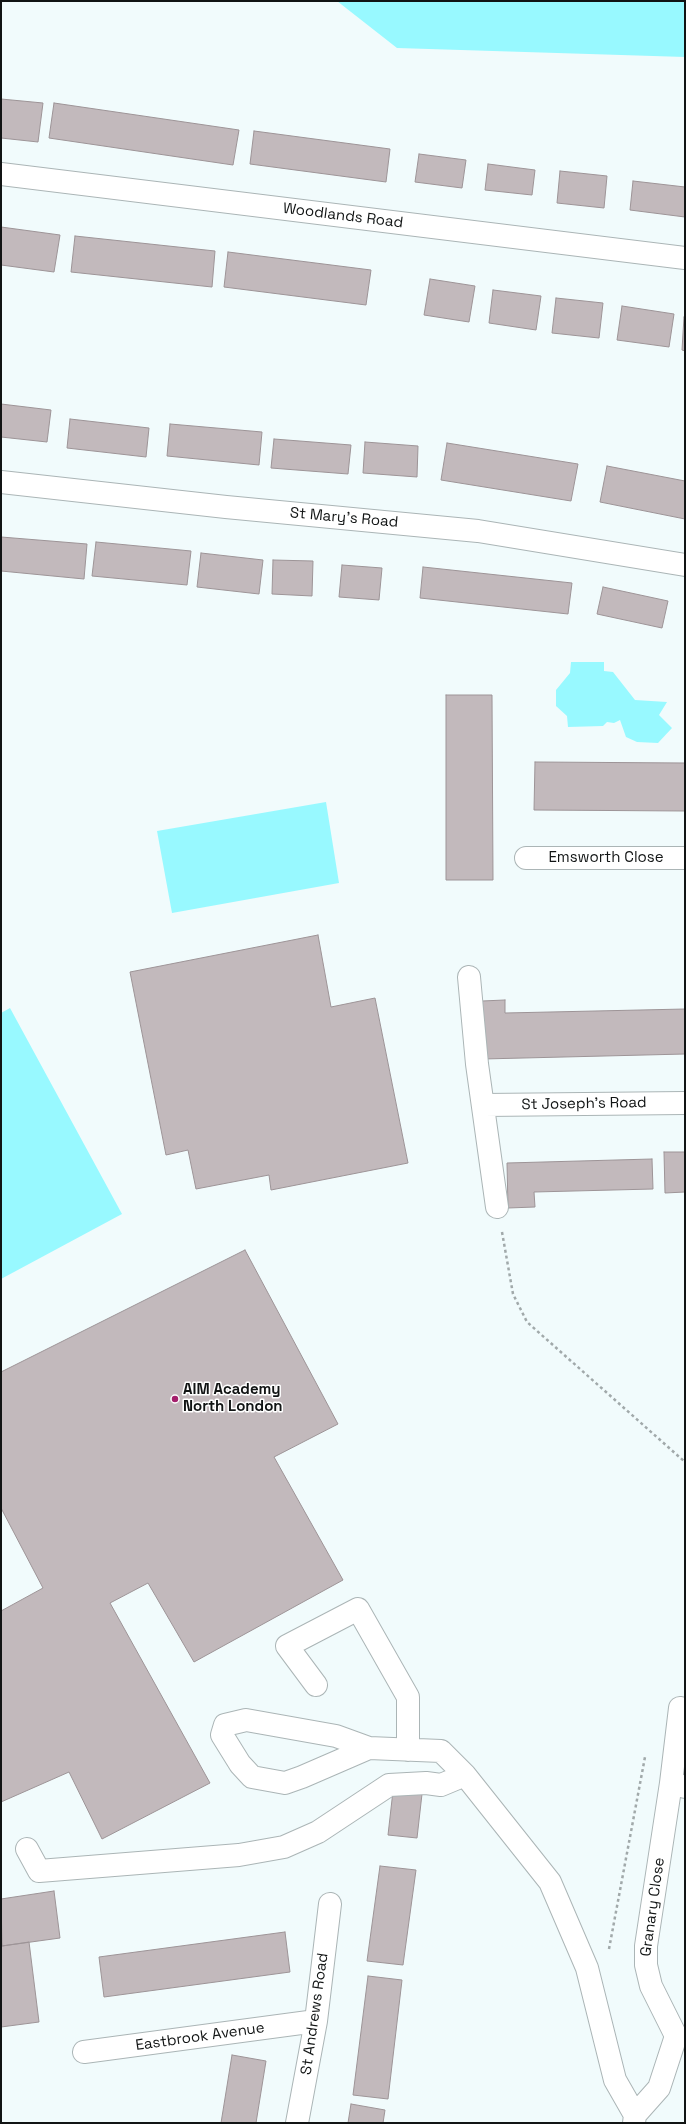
<!DOCTYPE html>
<html>
<head>
<meta charset="utf-8">
<style>
	body { margin:0 }
	#map { position:relative; width:686px; height:2124px; overflow:hidden; background:#f1fbfc; font-family:"Space Grotesk",sans-serif }
	canvas { display:block }
	.frame { position:absolute; inset:0; border:2px solid #111414; pointer-events:none }
</style>
</head>
<body>
<div id="map">
<canvas width="686" height="2124"></canvas>
<div class="frame"></div>
</div>
<script>
const g = document.querySelector('canvas').getContext('2d');
g.lineJoin = 'round';
function fill(path, color) {
  g.fillStyle = color;
  g.fill(path, 'evenodd');
}
function shape(rows) {
  const path = new Path2D();
  for (const r of rows) {
    path.moveTo(r[0], r[1]);
    for (let i = 2; i < r.length; i += 2) path.lineTo(r[i], r[i + 1]);
  }
  return path;
}
function strokePath(path, color, width, dash) {
  g.strokeStyle = color;
  g.lineWidth = width;
  g.lineCap = dash ? 'butt' : 'round';
  g.setLineDash(dash || []);
  g.stroke(path);
}
function drawText(font, color, halo, rows, align = 'center') {
  g.font = font + ' "Space Grotesk",sans-serif';
  g.lineWidth = 3;
  g.setLineDash([]);
  g.textBaseline = 'middle';
  g.strokeStyle = halo;
  g.fillStyle = color;
  for (const [text, x, y, turn = 0] of rows) {
    g.save();
    g.translate(x, y);
    g.rotate((+turn || 0) * Math.PI / 180);
    g.textAlign = isNaN(turn) ? turn : align;
    if (halo) g.strokeText(text, 0, 0);
    g.fillText(text, 0, 0);
    g.restore();
  }
}
const green = shape([
	[337,1,685,1,685,57,397,48],
	[571,662,604,662,604,671,613,672,635,700,667,702,659,715,672,728,658,743,637,742,626,737,620,720,614,723,607,722,603,726,568,727,567,716,556,706,556,690,570,673],
	[326,802,339,883,172,913,157,831],
	[10,1008,122,1214,1,1279,1,1013]
]);
const building = shape([
	[1,99,43,103,38,142,1,138,1,99],
	[54,103,239,130,233,165,49,138,54,103],
	[254,131,390,149,386,182,250,164,254,131],
	[419,154,466,160,462,188,415,182,419,154],
	[488,164,535,170,532,195,485,190,488,164],
	[560,171,607,176,604,208,557,203,560,171],
	[633,181,685,187,685,217,630,210,633,181],
	[1,227,60,235,54,272,1,265,1,227],
	[75,236,215,251,212,287,71,272,75,236],
	[228,252,371,270,366,305,224,287,228,252],
	[430,279,475,286,469,322,424,315,430,279],
	[493,290,541,296,536,330,489,323,493,290],
	[556,298,603,303,599,338,552,333,556,298],
	[622,306,674,314,669,347,617,340,622,306],
	[684,317,685,317,685,351,682,350,684,317],
	[1,404,51,410,47,442,1,437,1,404],
	[70,419,149,428,146,457,67,448,70,419],
	[170,424,262,432,259,465,167,456,170,424],
	[274,439,351,445,348,474,271,468,274,439],
	[365,442,418,446,417,477,363,473,365,442],
	[447,443,578,464,571,501,441,480,447,443],
	[607,466,685,481,685,519,600,502,607,466],
	[1,537,87,544,84,579,1,571,1,537],
	[96,542,191,551,187,585,92,576,96,542],
	[201,553,263,560,259,594,197,587,201,553],
	[273,560,313,561,312,596,272,594,273,560],
	[342,565,382,568,379,600,339,597,342,565],
	[423,567,572,583,568,614,420,598,423,567],
	[603,587,668,601,662,628,597,614,603,587],
	[446,695,492,695,493,880,446,880,446,695],
	[535,762,685,763,685,811,534,810,535,762],
	[318,935,331,1007,375,998,408,1163,271,1190,269,1175,196,1189,188,1150,166,1155,130,972,318,935],
	[505,1000,505,1013,685,1009,685,1054,483,1059,482,1001,505,1000],
	[664,1152,685,1152,685,1192,665,1193,664,1152],
	[652,1159,653,1189,534,1192,535,1207,508,1208,507,1163,652,1159],
	[245,1250,338,1424,274,1457,343,1580,194,1662,148,1583,110,1603,210,1783,102,1839,69,1772,1,1802,1,1611,43,1588,1,1508,1,1372,245,1250],
	[393,1791,422,1794,417,1838,388,1835,393,1791],
	[380,1866,416,1870,403,1965,367,1961,380,1866],
	[54,1891,60,1938,2,1946,1,1899,54,1891],
	[285,1932,290,1972,104,1997,99,1957,285,1932],
	[1,1940,2,1946,29,1942,39,2022,1,2027,1,1940],
	[368,1976,402,1980,388,2099,353,2095,368,1976],
	[232,2055,266,2061,256,2123,221,2123,232,2055],
	[351,2104,385,2110,383,2123,348,2123,351,2104]
]);
const path = shape([
	[502,1232,513,1294,527,1322,685,1462],
	[609,1949,645,1757]
]);
const minor = shape([
	[1,174,685,258],
	[1,482,226,507,478,531,685,565],
	[526,858,685,858],
	[469,977,477,1064,497,1207],
	[484,1105,685,1103],
	[316,1685,287,1646,358,1609,408,1697,408,1750],
	[369,1748,336,1736,246,1720,225,1725,222,1735,240,1764,252,1777,285,1783,302,1777,369,1748,441,1751,465,1775,550,1882,587,1968,615,2080,635,2115],
	[671,1783,680,1708],
	[27,1849,39,1871,239,1855,284,1847,318,1832,389,1785,426,1783,441,1785,465,1775],
	[84,2052,316,2021],
	[297,2123,316,2021,330,1904],
	[634,2123,635,2115,659,2088,676,2036,651,1986,646,1965,646,1946,671,1783,685,1787]
]);
const markers = [
	[175,1399,4,"#a41f6c"]
];
const streetNames = [
	["Woodlands Road",343,216,7],
	["St Mary's Road",344,518,5],
	["Emsworth Close",606,858],
	["St Joseph's Road",584,1104,-1],
	["Granary Close",653,1907,-82],
	["St Andrews Road",315,2014,-82],
	["Eastbrook Avenue",200,2037,-8]
];
const poiNames = [
	["AIM Academy",183,1390],
	["North London",183,1407]
];
fill(green, '#98f9ff');
fill(building, '#c2b9bc');
strokePath(building, '#9d9497', 1);
strokePath(minor, '#abb5b6', 24);
strokePath(path, '#a1a9aa', 2.5, [3, 3]);
strokePath(minor, '#fff', 22);
for (const [x, y, r, color] of markers) {
  const dot = new Path2D();
  dot.arc(x, y, r, 0, 2 * Math.PI);
  g.fillStyle = color;
  g.fill(dot);
  strokePath(dot, '#fff', 1.5);
}
drawText('15px', '#111414', '#fff', streetNames);
drawText('bold 15px', '#111414', '#fff', poiNames, 'left');
</script>
</body>
</html>
